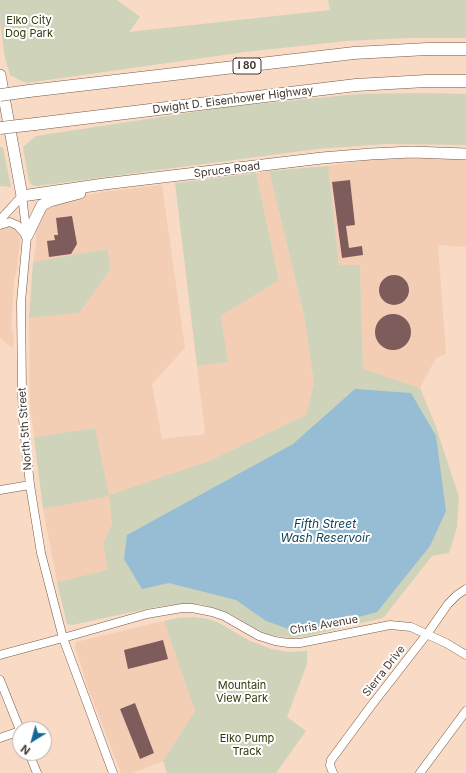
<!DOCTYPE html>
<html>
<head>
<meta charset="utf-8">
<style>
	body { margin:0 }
	#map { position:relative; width:466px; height:773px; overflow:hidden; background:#f9dac5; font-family:Inter,sans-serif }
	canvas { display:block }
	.north { position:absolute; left:12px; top:721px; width:40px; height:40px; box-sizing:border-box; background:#fff; border:1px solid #b4afac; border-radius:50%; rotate:217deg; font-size:11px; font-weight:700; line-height:16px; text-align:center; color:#43372f }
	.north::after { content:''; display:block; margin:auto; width:14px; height:18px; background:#126898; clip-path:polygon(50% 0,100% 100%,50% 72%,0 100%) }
</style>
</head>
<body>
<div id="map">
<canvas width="466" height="773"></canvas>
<div class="north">N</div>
</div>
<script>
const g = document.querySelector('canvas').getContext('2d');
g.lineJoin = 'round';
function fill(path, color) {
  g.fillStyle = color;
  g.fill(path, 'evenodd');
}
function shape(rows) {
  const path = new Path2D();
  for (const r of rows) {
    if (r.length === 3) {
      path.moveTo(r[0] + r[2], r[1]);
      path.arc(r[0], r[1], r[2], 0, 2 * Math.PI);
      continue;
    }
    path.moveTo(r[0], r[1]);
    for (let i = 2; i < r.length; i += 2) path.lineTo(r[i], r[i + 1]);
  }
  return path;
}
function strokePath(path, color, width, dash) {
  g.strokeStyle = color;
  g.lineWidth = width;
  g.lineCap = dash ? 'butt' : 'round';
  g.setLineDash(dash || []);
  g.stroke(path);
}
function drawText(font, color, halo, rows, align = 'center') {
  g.font = font + ' Inter,sans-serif';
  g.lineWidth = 4;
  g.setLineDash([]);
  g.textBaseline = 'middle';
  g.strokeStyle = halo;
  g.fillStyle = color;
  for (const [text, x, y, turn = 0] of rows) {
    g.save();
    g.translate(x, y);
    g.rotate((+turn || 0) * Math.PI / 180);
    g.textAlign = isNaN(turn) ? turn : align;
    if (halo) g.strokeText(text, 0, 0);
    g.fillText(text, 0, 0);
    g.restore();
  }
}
const built = shape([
	[430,157,466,160,466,247,438,245,446,354,436,358,420,388,363,370,360,265,339,265,328,166,383,158],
	[269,171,304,315,314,383,306,415,209,461,109,495,112,524,107,535,104,542,104,548,108,571,57,582,43,509,108,495,95,428,34,437,30,407,29,318,79,312,111,268,107,249,33,262,36,246,36,225,43,210,55,203,101,192,162,185,185,348,152,384,162,439,205,434,197,366,228,362,221,316,279,280,256,173],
	[13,225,21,234,17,269,14,281,11,328,14,336,13,348,0,338,0,231,3,227],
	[164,621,195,711,163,761,132,773,121,773,88,688,75,647,76,642]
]);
const green = shape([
	[0,0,117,0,140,17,129,32,330,10,328,0,466,0,466,38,406,38,346,41,245,52,26,83,10,75,5,58,0,22],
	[424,93,466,94,466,145,386,144,317,149,37,186,32,185,29,181,23,147,36,136,227,107,358,94],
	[0,147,3,148,11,187,0,186],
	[328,166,339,265,360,265,363,369,420,388,435,424,459,497,457,527,449,553,432,556,383,618,307,636,292,638,265,634,231,614,201,604,182,604,155,607,72,625,67,624,57,582,108,570,104,548,104,542,107,535,112,524,109,496,43,509,34,437,95,428,109,495,209,461,306,415,314,383,304,315,269,171],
	[256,173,279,280,221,316,228,362,197,366,175,183],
	[107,249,111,268,79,313,29,318,33,262],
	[193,617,209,619,221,624,250,641,271,649,289,652,307,651,307,664,287,717,306,731,276,773,167,773,163,761,195,711,164,621,178,618]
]);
const water = shape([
	[355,389,411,393,436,436,446,511,430,546,377,612,300,633,266,621,236,600,169,583,142,589,124,559,127,535,293,444]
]);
const building = shape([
	[350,180,355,225,346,226,349,248,362,246,363,255,342,258,332,182],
	[72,216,77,244,71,254,49,257,47,241,55,240,54,235,58,235,56,218],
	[394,290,15],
	[393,332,18],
	[163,640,168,659,128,669,124,650],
	[135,703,154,753,140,759,120,709]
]);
const minor = shape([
	[22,196,27,236,21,302,22,392,23,419,30,485,41,553,63,638,113,773],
	[0,220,22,196],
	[0,225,10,222,14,224,17,225,27,236],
	[0,490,30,485],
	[0,655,63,638,147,614,182,608,192,608,212,612,224,616,259,636,275,641,288,643,300,643,390,625,411,627,446,643,466,655],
	[0,680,20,730],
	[0,738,20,731],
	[29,753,37,773],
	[333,773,330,765,331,760,371,706,427,634,448,604,457,595,466,589],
	[420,773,466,711]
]);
const major = shape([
	[0,75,22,196,104,184,322,158,371,154,412,152,466,154],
	[27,236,42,205,50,201,80,193]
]);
const highway = shape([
	[29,91,354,53,427,49,466,49],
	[35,124,356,85,426,81,466,81]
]);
const highwayBridge = shape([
	[0,95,29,91],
	[0,128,35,124]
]);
const shields = [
	[247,66,28]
];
const shieldNames = [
	["I 80",247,66]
];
const parkNames = [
	["Elko City",29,21],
	["Dog Park",29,34],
	["Mountain",242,686],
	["View Park",242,699],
	["Elko Pump",247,739],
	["Track",247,752]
];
const streetNames = [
	["Dwight D. Eisenhower Highway",233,100,-7],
	["Spruce Road",227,170,-7],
	["North 5th Street",25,429,-94],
	["Chris Avenue",324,625,-10],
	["Sierra Drive",384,671,-52]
];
const waterNames = [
	["Fifth Street",325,524],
	["Wash Reservoir",325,538]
];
fill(built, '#f3ceb5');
fill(green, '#ced3b9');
fill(water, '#96bdd3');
fill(building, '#7e5c5c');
strokePath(minor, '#755b49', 9);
strokePath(major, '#755b49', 12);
strokePath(highway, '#755b49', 13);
strokePath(minor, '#fff', 8);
strokePath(major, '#fff', 11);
strokePath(highway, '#fff', 12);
strokePath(highwayBridge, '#755b49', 13, []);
strokePath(highwayBridge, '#fff', 12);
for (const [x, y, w] of shields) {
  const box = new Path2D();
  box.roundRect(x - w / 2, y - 8, w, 16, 3);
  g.fillStyle = '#fff';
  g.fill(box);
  strokePath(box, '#43372f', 1);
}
drawText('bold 10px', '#43372f', null, shieldNames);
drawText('11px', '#333809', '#fff', parkNames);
drawText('11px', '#43372f', '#fff', streetNames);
drawText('italic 12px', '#0f435a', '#fff', waterNames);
</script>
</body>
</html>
